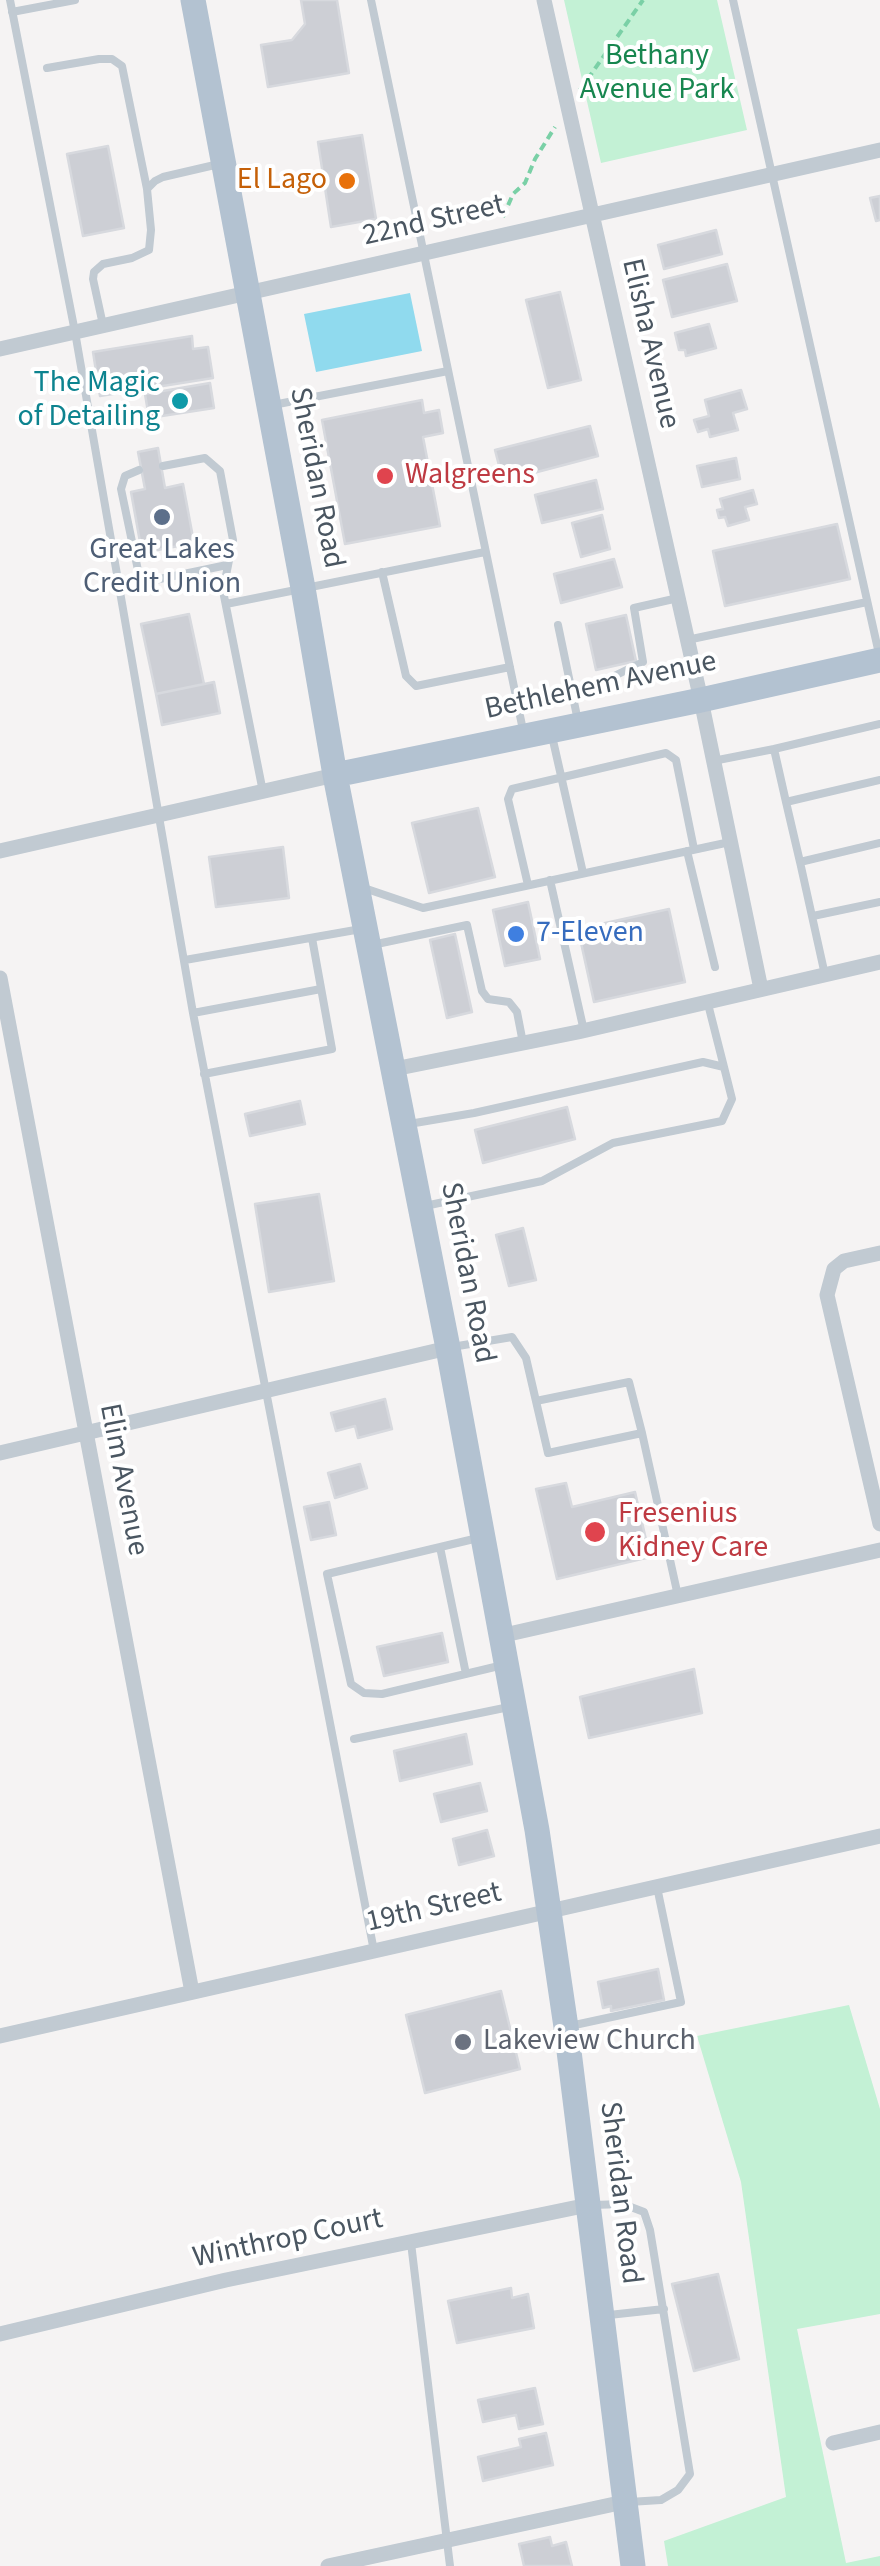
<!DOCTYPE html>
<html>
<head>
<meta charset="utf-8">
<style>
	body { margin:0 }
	canvas { display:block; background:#f5f3f3 }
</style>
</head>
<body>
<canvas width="880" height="2566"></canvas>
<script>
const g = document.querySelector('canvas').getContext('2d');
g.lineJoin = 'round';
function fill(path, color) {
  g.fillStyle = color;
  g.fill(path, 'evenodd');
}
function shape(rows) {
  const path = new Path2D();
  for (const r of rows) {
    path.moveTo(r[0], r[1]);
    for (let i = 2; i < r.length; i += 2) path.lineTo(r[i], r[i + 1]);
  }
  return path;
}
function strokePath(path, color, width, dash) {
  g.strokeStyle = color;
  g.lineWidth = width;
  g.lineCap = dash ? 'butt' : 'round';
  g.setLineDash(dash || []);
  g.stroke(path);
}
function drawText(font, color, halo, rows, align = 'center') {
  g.font = font + ' "Source Sans 3",sans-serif';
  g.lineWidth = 8;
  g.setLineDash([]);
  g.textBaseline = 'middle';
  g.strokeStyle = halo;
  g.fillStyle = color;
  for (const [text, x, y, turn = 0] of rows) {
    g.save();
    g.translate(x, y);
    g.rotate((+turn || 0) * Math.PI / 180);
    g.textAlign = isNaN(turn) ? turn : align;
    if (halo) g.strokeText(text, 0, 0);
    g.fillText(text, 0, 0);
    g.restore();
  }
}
const green = shape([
	[564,0,717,0,747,130,601,163],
	[849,2005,880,2109,880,2314,797,2329,846,2563,880,2556,880,2566,668,2566,664,2541,786,2497,741,2182,697,2036]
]);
const water = shape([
	[410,293,422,351,316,372,304,314]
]);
const building = shape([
	[301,0,337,0,349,73,268,87,261,45,292,40,305,24,301,0],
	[362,135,376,219,331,227,318,142,362,135],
	[108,146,124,228,83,236,67,154,108,146],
	[880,196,880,220,876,221,870,198,880,196],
	[716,230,722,254,664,269,658,245,716,230],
	[727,264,737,301,672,317,663,280,727,264],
	[560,292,581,380,548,388,526,300,560,292],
	[709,324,716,348,686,356,685,350,679,350,675,333,709,324],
	[192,336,193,349,208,347,213,378,100,396,93,352,192,336],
	[210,383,214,408,149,418,145,394,210,383],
	[741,390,747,409,733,413,738,430,710,437,708,429,698,432,694,420,709,416,705,400,741,390],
	[422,400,424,413,439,410,443,433,423,437,440,526,345,544,322,420,422,400],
	[590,426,598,456,503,481,495,450,590,426],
	[158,448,165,488,183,484,194,543,142,553,131,492,145,489,138,452,158,448],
	[736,458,740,479,702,487,697,466,736,458],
	[596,480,603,509,542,523,535,495,596,480],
	[753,490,757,504,745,507,749,520,728,526,725,517,719,518,717,510,723,509,720,499,753,490],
	[602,515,610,549,581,557,572,523,602,515],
	[837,524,850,579,725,606,713,551,837,524],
	[614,559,622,587,561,603,554,574,614,559],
	[189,614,204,684,156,694,141,624,189,614],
	[626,615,636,661,596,670,586,624,626,615],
	[214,682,220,713,162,725,156,694,214,682],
	[478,808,495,877,429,893,412,823,478,808],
	[283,847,289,898,216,907,209,857,283,847],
	[528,902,540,959,505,966,493,910,528,902],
	[669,909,685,982,594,1002,578,929,669,909],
	[455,934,472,1012,447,1018,430,940,455,934],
	[300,1101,305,1124,250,1136,245,1114,300,1101],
	[567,1107,575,1139,483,1163,475,1130,567,1107],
	[319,1194,334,1281,269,1292,255,1204,319,1194],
	[523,1228,536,1280,509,1286,496,1235,523,1228],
	[385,1399,392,1429,358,1438,355,1426,336,1431,331,1413,385,1399],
	[360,1464,367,1488,335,1498,328,1473,360,1464],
	[566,1483,572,1507,635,1492,650,1557,557,1579,536,1489,566,1483],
	[329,1502,336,1535,311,1540,304,1507,329,1502],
	[442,1633,448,1662,384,1676,377,1647,442,1633],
	[694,1669,702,1713,589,1738,580,1697,694,1669],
	[466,1734,472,1764,400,1781,394,1751,466,1734],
	[480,1783,487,1811,441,1822,434,1794,480,1783],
	[487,1830,494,1856,459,1865,453,1839,487,1830],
	[658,1969,664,2000,611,2011,611,2006,603,2008,598,1982,658,1969],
	[501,1991,520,2069,425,2093,406,2015,501,1991],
	[718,2274,739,2359,694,2371,672,2284,718,2274],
	[511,2288,512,2298,528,2294,534,2328,457,2343,448,2301,511,2288],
	[535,2388,543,2424,519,2429,516,2415,483,2422,478,2400,535,2388],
	[546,2433,553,2465,483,2481,478,2457,521,2447,519,2439,546,2433],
	[550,2537,552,2546,566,2542,572,2566,524,2566,519,2544,550,2537]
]);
const path = shape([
	[580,90,643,0],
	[503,217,513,194,525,183,535,159,555,127]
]);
const lane = shape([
	[10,0,75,332,193,1013,374,1951],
	[371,0,523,730],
	[733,0,879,654],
	[12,12,75,0],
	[47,68,99,59,112,59,122,66,147,189],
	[103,325,93,279,94,272,103,264,132,258,149,250,151,230,147,189,155,181,163,177,219,164],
	[273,405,448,371],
	[163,466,205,458,220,471,233,540,223,591,263,792],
	[139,470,125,476,121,489,139,575,150,581,227,565],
	[382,572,406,676,416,686,510,667],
	[226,604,485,552],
	[558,625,578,721],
	[687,640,867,602],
	[572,692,604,681,643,662,634,608,678,598],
	[552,736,583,873],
	[774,749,880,724],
	[713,761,774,749,786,802],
	[687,851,715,967],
	[800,862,786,802,880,780],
	[550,880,584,1031],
	[528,885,508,799,512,789,666,753,676,760,694,849],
	[361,887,423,908,730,842],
	[813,916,880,902],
	[372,945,467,925,482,991,488,999,509,1002,517,1012,523,1043],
	[185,960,361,929],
	[825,975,800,862,880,843],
	[708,1004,724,1067],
	[193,1013,321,989],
	[204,1074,332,1049,312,938],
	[409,1124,474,1113,703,1062,724,1067,732,1099,722,1121,613,1143,542,1181,425,1206],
	[452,1347,512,1337,526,1358,548,1453,642,1433,678,1596],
	[536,1401,629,1382,642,1433],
	[478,1538,327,1574,351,1684,364,1693,382,1694,503,1665],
	[440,1547,466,1674],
	[354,1739,509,1707],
	[570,2026,681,2002,657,1887],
	[593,2205,623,2204,644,2212,650,2230,690,2474,678,2490,661,2500,629,2502],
	[411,2243,450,2566],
	[609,2315,664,2309]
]);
const street = shape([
	[544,0,701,700,761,989],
	[0,349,880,150],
	[0,851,335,775],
	[0,978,192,1992],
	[394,1069,578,1032,880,962],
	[880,1253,844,1261,834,1269,827,1295,880,1524],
	[0,1453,448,1348],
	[500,1636,880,1550],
	[0,2036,880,1836],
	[0,2334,226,2280,588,2205],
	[833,2443,880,2432],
	[328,2566,624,2502]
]);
const primary = shape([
	[193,0,303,588,335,775,448,1348,537,1830,566,2027,633,2566],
	[335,775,701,700,880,660]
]);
const markers = [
	[347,181,10,"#e8710a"],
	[180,401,10,"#0f9aa8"],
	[385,476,10,"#e0444e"],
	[162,517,10,"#5c6f8a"],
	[516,934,10,"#3f7fe0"],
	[595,1532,12,"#e0444e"],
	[463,2042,10,"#6b7280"]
];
const parkNames = [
	["Bethany",657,57],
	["Avenue Park",657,91]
];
const foodNames = [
	["El Lago",327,181]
];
const streetNames = [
	["22nd Street",434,222,-13],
	["Elisha Avenue",649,344,77],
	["Sheridan Road",315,478,79],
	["Bethlehem Avenue",601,687,-12],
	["Sheridan Road",466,1273,79],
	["Elim Avenue",122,1480,79],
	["19th Street",434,1909,-13],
	["Sheridan Road",619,2193,83],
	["Winthrop Court",288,2240,-12]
];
const cultureNames = [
	["The Magic",160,384],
	["of Detailing",160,418]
];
const healthNames = [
	["Walgreens",405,476],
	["Fresenius",618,1515],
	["Kidney Care",618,1549]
];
const serviceNames = [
	["Great Lakes",162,551],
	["Credit Union",162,585]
];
const shopNames = [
	["7-Eleven",536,934]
];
const worshipNames = [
	["Lakeview Church",483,2042]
];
fill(green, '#c3f1d5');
fill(water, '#90daee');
fill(building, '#cdcfd5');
strokePath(building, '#d7d9de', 2.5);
strokePath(path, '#7ad0a6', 4, [8, 5]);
strokePath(lane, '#c1cad2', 8);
strokePath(street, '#c1cad2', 15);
strokePath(primary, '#b3c2d1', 25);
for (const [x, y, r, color] of markers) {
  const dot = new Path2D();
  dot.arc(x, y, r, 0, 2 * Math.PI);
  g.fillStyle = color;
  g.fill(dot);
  strokePath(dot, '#fff', 4);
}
drawText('30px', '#17864f', '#fff', parkNames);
drawText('30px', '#c56008', '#fff', foodNames, 'right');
drawText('30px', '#4a5661', '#fff', streetNames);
drawText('30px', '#0d838f', '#fff', cultureNames, 'right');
drawText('30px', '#be3a42', '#fff', healthNames, 'left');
drawText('30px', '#4e5e75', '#fff', serviceNames);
drawText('30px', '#366cbe', '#fff', shopNames, 'left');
drawText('30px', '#5b616d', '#fff', worshipNames, 'left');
</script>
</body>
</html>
